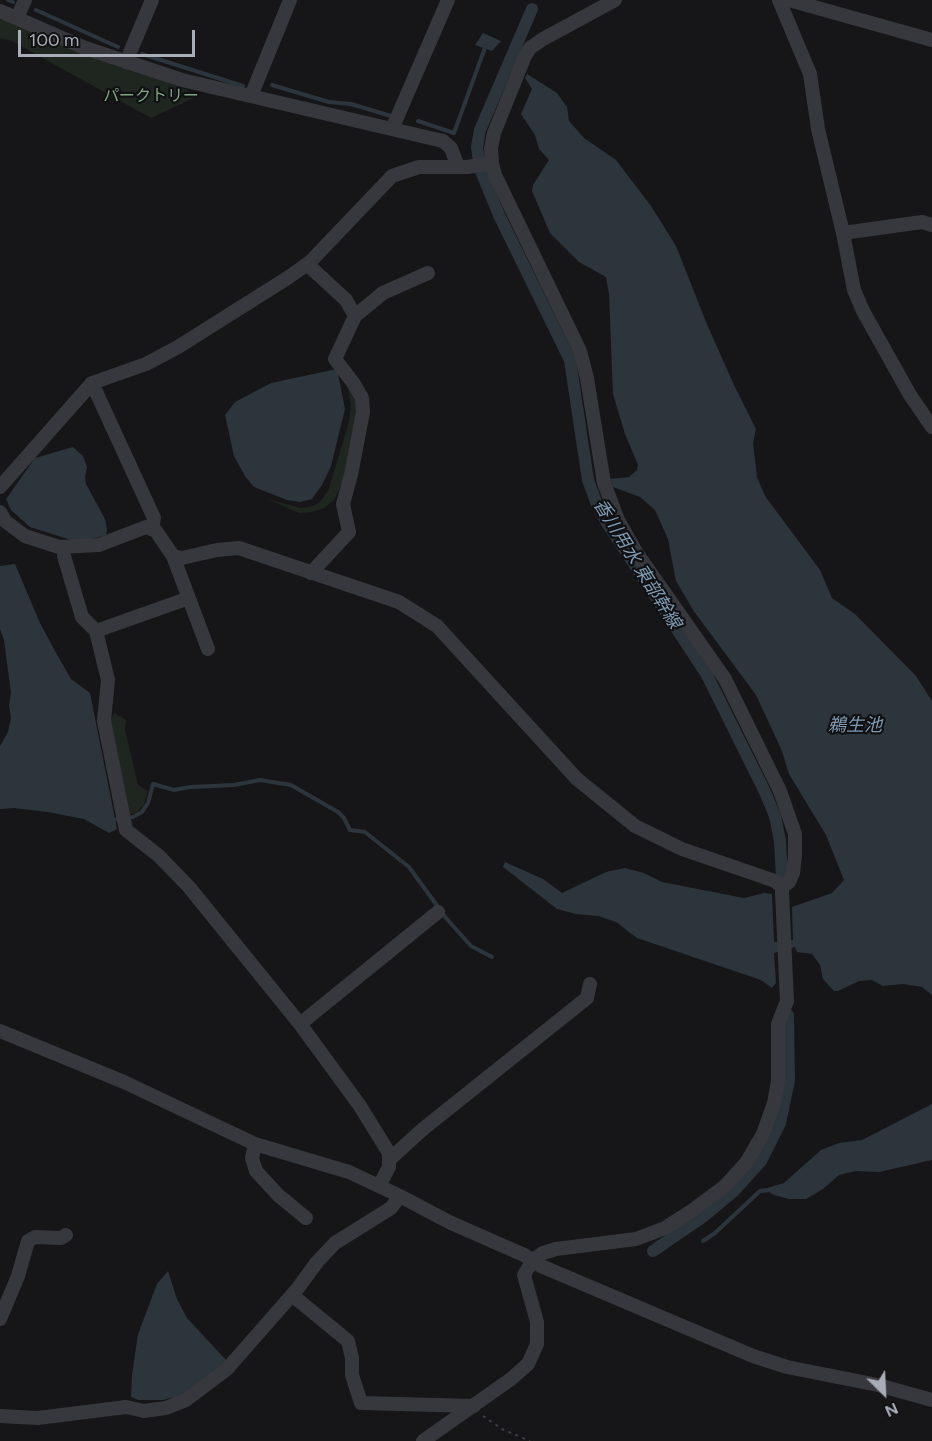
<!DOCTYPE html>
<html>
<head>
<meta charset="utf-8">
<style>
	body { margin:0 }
	#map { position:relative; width:932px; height:1441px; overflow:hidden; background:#161618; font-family:Figtree,sans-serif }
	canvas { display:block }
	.north { position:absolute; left:854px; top:1363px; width:60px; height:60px; -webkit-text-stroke:4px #111113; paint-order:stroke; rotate:156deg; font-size:16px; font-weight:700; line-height:24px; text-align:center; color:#a8adb8 }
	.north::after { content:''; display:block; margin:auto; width:21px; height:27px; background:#a8adb8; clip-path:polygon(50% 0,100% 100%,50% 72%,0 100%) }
	.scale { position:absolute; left:18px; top:30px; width:177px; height:27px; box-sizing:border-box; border:3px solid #a8adb8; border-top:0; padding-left:8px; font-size:18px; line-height:21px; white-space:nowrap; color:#a8adb8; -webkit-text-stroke:4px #111113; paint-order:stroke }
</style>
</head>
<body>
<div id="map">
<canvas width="932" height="1441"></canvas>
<div class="north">N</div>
<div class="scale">100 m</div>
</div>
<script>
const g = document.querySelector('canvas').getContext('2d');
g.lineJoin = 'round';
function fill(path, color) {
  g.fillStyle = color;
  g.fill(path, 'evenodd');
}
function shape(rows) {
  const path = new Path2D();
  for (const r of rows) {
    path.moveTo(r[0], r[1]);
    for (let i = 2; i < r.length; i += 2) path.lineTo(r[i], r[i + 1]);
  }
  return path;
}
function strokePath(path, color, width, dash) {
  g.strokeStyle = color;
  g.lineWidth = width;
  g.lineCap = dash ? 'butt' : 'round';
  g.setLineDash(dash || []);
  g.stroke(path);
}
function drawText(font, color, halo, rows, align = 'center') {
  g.font = font + ' Figtree,"Noto Sans JP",sans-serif';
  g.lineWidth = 4.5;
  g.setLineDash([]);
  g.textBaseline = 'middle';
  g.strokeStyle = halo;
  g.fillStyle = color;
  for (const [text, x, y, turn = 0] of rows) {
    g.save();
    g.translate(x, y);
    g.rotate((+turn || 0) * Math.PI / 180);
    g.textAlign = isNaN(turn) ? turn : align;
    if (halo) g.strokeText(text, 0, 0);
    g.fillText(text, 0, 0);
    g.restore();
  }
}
const green = shape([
	[0,17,112,62,200,95,151,118,12,41,0,38],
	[346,380,354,392,358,410,344,482,334,500,324,508,312,512,299,513,267,499,301,508,310,507,319,503,328,491,349,422,351,404],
	[114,713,126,720,125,730,138,785,148,791,144,805,137,812,129,815,110,721]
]);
const water = shape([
	[483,33,501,41,492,51,475,45],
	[527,74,557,93,567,107,569,121,584,138,616,160,651,206,676,246,706,322,734,385,756,429,753,443,757,477,765,496,820,570,832,598,855,614,916,676,932,701,932,995,922,987,904,984,883,986,872,980,859,981,838,991,834,991,823,979,820,965,812,954,797,952,795,947,774,953,776,983,772,988,761,980,637,938,616,922,598,916,576,914,557,909,503,867,505,862,543,879,562,893,606,872,625,868,644,873,662,882,744,898,764,893,772,894,774,942,793,940,792,907,832,893,844,880,826,835,789,774,782,751,756,695,693,610,676,581,668,539,655,510,640,497,613,487,610,479,629,477,637,470,638,465,625,434,613,394,609,294,606,277,579,262,550,233,532,191,533,185,549,160,539,149,535,135,521,114,532,89,525,78],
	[337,369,345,409,331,466,322,485,312,499,300,502,287,500,254,487,245,476,234,456,225,415,235,402,271,383],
	[73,447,83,456,87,467,85,477,86,484,105,519,107,530,106,535,92,539,71,540,30,527,11,510,6,499,35,458],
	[15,564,40,623,55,651,71,679,90,693,117,829,109,833,84,819,48,812,14,808,0,809,0,746,8,732,11,718,9,705,11,693,4,640,0,629,0,566],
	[932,1104,932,1160,879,1172,856,1171,839,1175,823,1189,806,1199,789,1199,774,1195,764,1189,784,1183,821,1150,839,1143,862,1140],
	[168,1271,177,1299,187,1318,227,1361,188,1392,176,1397,163,1400,138,1400,131,1397,132,1375,138,1334,157,1284]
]);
const stream = shape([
	[8,0,13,2],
	[36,10,118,47],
	[142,54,243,86],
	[272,85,329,102,351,104,391,116],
	[418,121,454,133,486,45],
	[112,820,133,817,142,812,148,803,153,784,174,790,190,787,234,785,260,780,291,785,338,812,344,818,350,830,365,832,409,867,446,918,471,946,492,957],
	[703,1241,715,1233,760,1191,770,1190]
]);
const canal = shape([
	[532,9,480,130,477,147,480,169,499,215,570,360,588,480,596,502,607,523,707,675,765,792,775,816,780,841,782,878],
	[653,1251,704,1216,733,1192,761,1161,780,1123,789,1080,788,1015]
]);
const path = shape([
	[483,1416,502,1429,530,1441]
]);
const minor = shape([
	[779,0,810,74,818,129,843,233,854,290,863,311,910,395,932,427],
	[789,0,932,40],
	[0,11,85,48,182,80,443,141,451,148,458,167],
	[17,18,25,0],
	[126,62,152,0],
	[251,96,290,0],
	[392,129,448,0],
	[843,233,922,222,932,225],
	[307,264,346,300,355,316,335,359,354,384,362,398,363,412,351,475,343,504,349,532,311,573],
	[355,316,383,293,428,273],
	[92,383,154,518,152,529],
	[0,487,92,383,146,364,178,347,289,277,310,262,392,176,419,167,467,167,492,163],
	[0,512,5,521,25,536,59,547,99,545,146,527,156,531,173,556,182,558,217,550,239,548,399,602,437,626,577,779,635,826,682,849,775,881,782,887],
	[64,556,82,617,96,631,189,598],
	[173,556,208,649],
	[96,631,108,680,104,721,126,830,159,856,189,887,300,1024,360,1106,389,1153,389,1167,379,1186],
	[300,1024,438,912],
	[0,1031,124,1082,255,1144,349,1172,400,1196,391,1208,335,1243,317,1262,298,1288,227,1369,186,1400,166,1408,144,1411,126,1407,38,1418,0,1416],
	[255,1144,252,1158,256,1171,278,1195,306,1218],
	[390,1159,423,1129,587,998,590,984],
	[400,1196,449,1222,524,1255,541,1266,753,1356,787,1367,878,1385,932,1400],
	[292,1295,348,1341,352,1358,352,1375,361,1403,474,1406],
	[0,1319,18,1276,28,1241,35,1237,61,1238,66,1235],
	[423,1441,511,1379,528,1364,537,1344,537,1322,524,1275,533,1260,543,1253,556,1249,636,1239,665,1228,690,1212,725,1186,746,1163,763,1134,774,1103,778,1081,778,1024,787,1001,782,893,782,887,789,882,793,873,795,856,795,834,780,791,725,679,636,552,618,520,604,483,587,378,580,351,495,175,492,163,491,149,494,133,525,56,530,48,543,39,615,0]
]);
const parkNames = [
	["パークトリー",151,96]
];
const waterNames = [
	["香川用水 東部幹線",637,564,58],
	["鵜生池",855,726]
];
fill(green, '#1e261f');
fill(water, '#2c353c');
strokePath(stream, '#2c353c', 4);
strokePath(canal, '#2c353c', 12);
strokePath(path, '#3d3f44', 2, [3, 4.5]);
strokePath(minor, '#37383d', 14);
drawText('16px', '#7fa381', '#111113', parkNames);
drawText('italic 18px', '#7f9bb3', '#111113', waterNames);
</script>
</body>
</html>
